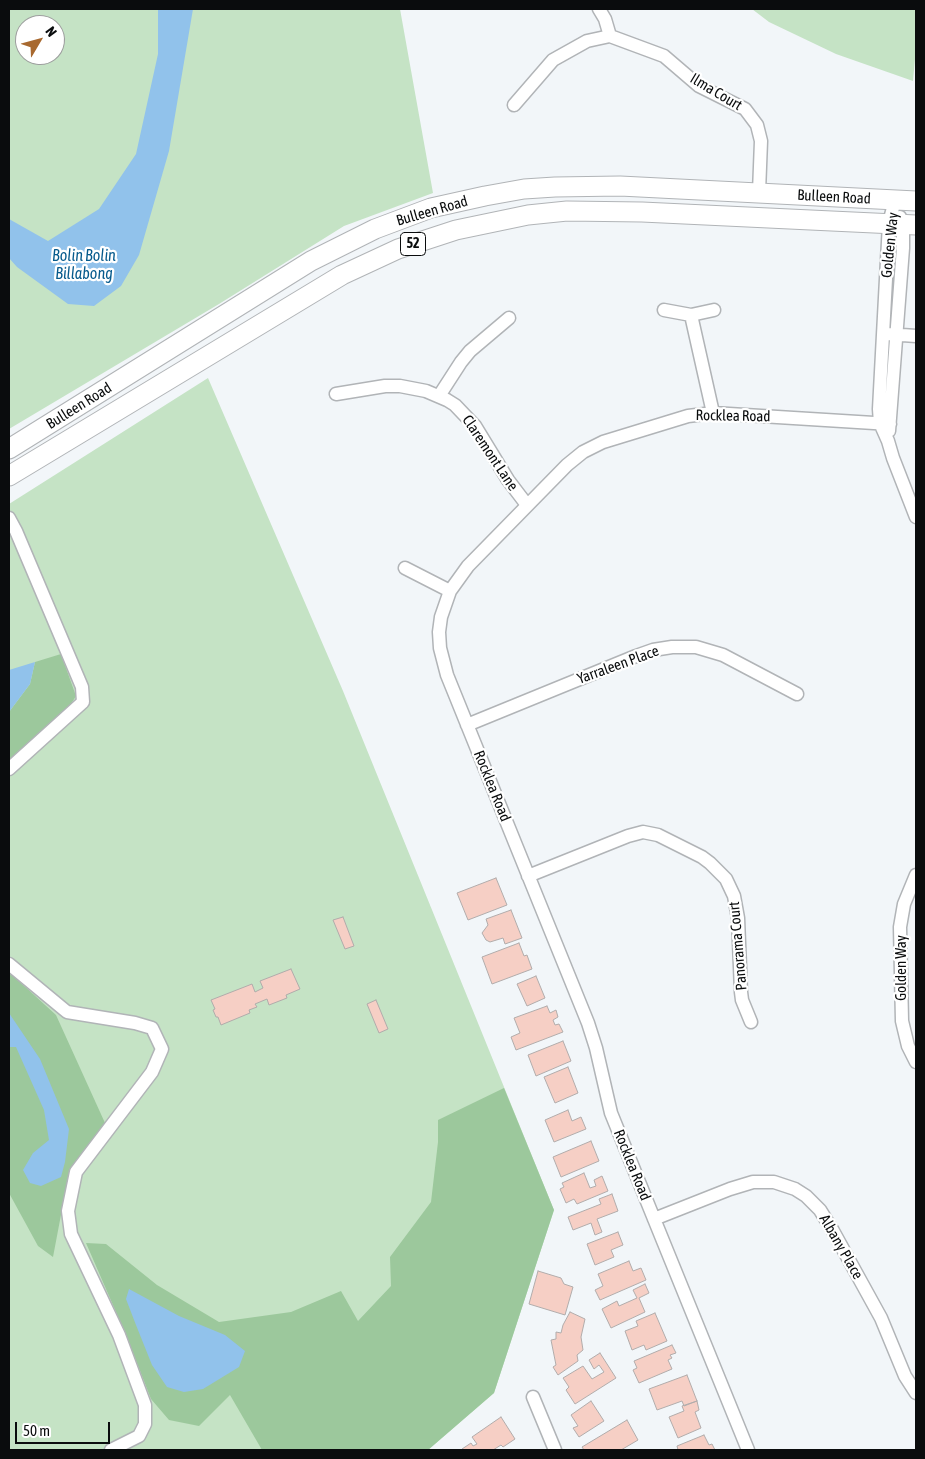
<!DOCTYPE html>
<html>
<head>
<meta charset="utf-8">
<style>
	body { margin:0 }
	#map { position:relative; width:925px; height:1459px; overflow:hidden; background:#f2f6f9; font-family:"Asap Condensed",sans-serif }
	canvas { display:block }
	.frame { position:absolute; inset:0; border:10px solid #0a0c0d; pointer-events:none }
	.north { position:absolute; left:15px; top:15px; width:50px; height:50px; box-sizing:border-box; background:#fff; border:1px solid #9d9e9e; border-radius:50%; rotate:53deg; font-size:14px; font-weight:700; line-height:20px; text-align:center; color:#0a0c0d }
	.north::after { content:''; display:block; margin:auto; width:18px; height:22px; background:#a8692f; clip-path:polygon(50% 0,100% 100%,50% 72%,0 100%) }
	.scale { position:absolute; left:15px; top:1422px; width:95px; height:22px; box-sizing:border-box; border:2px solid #0a0c0d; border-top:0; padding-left:6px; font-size:15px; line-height:18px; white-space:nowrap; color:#0a0c0d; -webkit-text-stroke:4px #fff; paint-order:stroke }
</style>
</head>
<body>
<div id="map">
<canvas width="925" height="1459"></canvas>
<div class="frame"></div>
<div class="north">N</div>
<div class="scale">50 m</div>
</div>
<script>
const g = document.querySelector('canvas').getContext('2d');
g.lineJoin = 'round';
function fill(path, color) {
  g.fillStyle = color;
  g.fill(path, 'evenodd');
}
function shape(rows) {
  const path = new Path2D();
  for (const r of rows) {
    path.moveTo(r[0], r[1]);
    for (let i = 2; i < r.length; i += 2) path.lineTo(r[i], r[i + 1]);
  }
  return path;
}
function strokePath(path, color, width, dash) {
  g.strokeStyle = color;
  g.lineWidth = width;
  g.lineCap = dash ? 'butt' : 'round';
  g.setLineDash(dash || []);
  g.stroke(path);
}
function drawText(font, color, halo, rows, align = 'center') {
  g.font = font + ' "Asap Condensed",sans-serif';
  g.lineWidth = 4.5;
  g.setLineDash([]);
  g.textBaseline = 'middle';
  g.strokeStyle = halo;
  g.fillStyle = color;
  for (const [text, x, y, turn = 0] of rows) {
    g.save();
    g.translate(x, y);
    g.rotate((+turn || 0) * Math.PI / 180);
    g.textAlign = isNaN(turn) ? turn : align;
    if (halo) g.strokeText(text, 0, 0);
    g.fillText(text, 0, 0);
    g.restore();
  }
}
const green = shape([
	[9,9,400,9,433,193,344,226,219,304,9,429],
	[25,25,55,25,55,55,25,55],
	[752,9,916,9,916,48,913,81,836,54,769,22],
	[208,378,343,691,554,1210,494,1393,428,1450,9,1450,9,504]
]);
const forest = shape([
	[61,654,76,696,66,712,9,762,9,712,30,684,35,662],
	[9,972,56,1015,105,1123,75,1162,64,1199,53,1257,38,1246,9,1193],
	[504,1088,554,1210,494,1393,428,1450,262,1450,230,1395,199,1426,169,1420,151,1399,126,1335,86,1243,106,1244,157,1285,219,1322,291,1312,341,1291,358,1321,391,1286,390,1257,431,1202,438,1142,438,1120]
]);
const water = shape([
	[158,9,193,9,169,151,139,255,121,286,94,306,68,304,17,267,9,258,9,219,48,241,99,209,136,154,158,54],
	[35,662,30,684,9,712,9,670],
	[9,1013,40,1059,69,1129,65,1162,61,1177,41,1186,30,1183,23,1170,33,1153,49,1140,44,1110,16,1047,9,1047],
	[129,1289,179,1316,225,1335,245,1351,239,1367,203,1389,184,1392,167,1387,152,1365,136,1325,126,1299]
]);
const building = shape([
	[496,878,507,905,468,920,457,893,496,878],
	[511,910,522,938,505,944,503,938,490,942,486,940,482,933,488,925,486,919,511,910],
	[343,917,354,946,345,949,333,920,343,917],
	[519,943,524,956,527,955,532,969,492,984,482,957,519,943],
	[291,969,300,989,286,995,287,998,269,1005,267,999,255,1004,257,1007,249,1010,250,1013,221,1025,218,1017,216,1017,213,1010,215,1009,211,1000,252,984,255,992,263,988,260,981,291,969],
	[536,976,545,998,527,1006,517,984,536,976],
	[376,1000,388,1029,379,1033,367,1004,376,1000],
	[547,1006,550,1013,556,1010,558,1017,553,1020,555,1025,559,1024,563,1032,516,1050,511,1037,520,1033,514,1018,547,1006],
	[563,1041,571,1061,536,1076,528,1055,563,1041],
	[568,1067,578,1093,555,1103,544,1077,568,1067],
	[568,1110,572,1121,581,1117,586,1129,554,1142,545,1120,568,1110],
	[591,1141,599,1161,561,1177,553,1157,591,1141],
	[584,1173,590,1188,596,1186,594,1180,602,1176,608,1191,577,1204,574,1199,566,1203,560,1189,564,1187,562,1183,584,1173],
	[612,1194,618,1211,597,1219,602,1232,595,1235,591,1223,573,1230,568,1217,601,1204,599,1199,612,1194],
	[618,1232,623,1245,611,1250,614,1257,595,1265,587,1244,618,1232],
	[629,1261,633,1271,641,1268,646,1280,600,1300,595,1290,603,1286,598,1274,629,1261],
	[538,1271,561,1278,564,1284,573,1287,565,1315,529,1304,538,1271],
	[645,1284,649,1293,639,1298,645,1312,611,1328,602,1309,617,1301,619,1306,637,1298,633,1290,645,1284],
	[570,1312,585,1319,581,1337,583,1350,577,1355,578,1361,558,1375,553,1367,556,1365,551,1340,556,1339,556,1332,561,1333,563,1325,570,1312],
	[655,1313,667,1341,646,1350,644,1345,632,1350,625,1331,638,1326,636,1321,655,1313],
	[672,1345,676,1353,670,1355,672,1358,668,1360,672,1369,639,1383,633,1370,637,1368,634,1361,672,1345],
	[600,1353,616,1378,575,1404,566,1390,569,1387,563,1378,583,1366,592,1379,604,1372,599,1365,594,1369,589,1360,600,1353],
	[687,1375,697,1401,684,1406,682,1401,657,1410,649,1389,687,1375],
	[591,1401,604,1421,579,1437,573,1428,578,1426,571,1415,591,1401],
	[697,1401,699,1410,695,1412,701,1428,678,1438,669,1417,684,1411,682,1406,697,1401],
	[501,1417,515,1439,503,1447,501,1445,493,1450,462,1450,462,1449,471,1443,473,1446,477,1444,472,1437,501,1417],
	[627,1420,638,1440,621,1450,584,1450,582,1447,627,1420],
	[704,1435,709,1445,712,1444,715,1450,678,1450,677,1446,704,1435]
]);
const minor = shape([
	[599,9,605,19,610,36,664,56,699,86,745,109,757,125,761,141,759,192],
	[514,105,553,60,587,41,610,36],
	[895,200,889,223,879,409,880,423,888,441,893,458,916,517],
	[664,310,691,315,714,310],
	[691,315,713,413],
	[888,334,916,336],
	[336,394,385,386,400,386,426,391,447,400,455,405,475,426,508,480,527,505],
	[439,396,461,362,470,351,509,318],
	[889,431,903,248,903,224,900,217],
	[9,518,16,531,82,687,83,702,9,769],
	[405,568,450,591],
	[467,725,636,656,653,650,672,647,696,647,723,655,797,694],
	[916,875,904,904,900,927,902,1021,908,1046,916,1062],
	[528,876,628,836,643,832,658,835,702,857,710,863,726,879,734,896,738,918,741,992,742,1000,751,1022],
	[9,964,67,1012,135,1023,152,1028,162,1049,152,1072,76,1172,68,1211,71,1234,119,1335,145,1405,145,1424,139,1436,111,1450],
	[654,1219,730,1189,753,1182,774,1182,795,1189,806,1196,820,1210,833,1231,881,1318,905,1376,916,1393],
	[533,1397,555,1450],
	[748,1450,611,1113,596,1048,588,1023,447,675,440,648,439,632,441,617,450,591,468,566,567,465,583,452,603,442,688,416,713,413,890,424]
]);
const highway = shape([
	[9,449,311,261,375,229,431,208,485,196,524,189,555,187,620,186,916,201],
	[9,476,342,275,398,249,456,230,528,215,567,211,642,212,916,225]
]);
const shields = [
	[413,244,25]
];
const shieldNames = [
	["52",413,244]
];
const streetNames = [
	["Ilma Court",716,92,31],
	["Bulleen Road",834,197,3],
	["Bulleen Road",432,211,-16],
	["Golden Way",890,245,-84],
	["Bulleen Road",79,406,-32],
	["Rocklea Road",733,416,1],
	["Claremont Lane",490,453,56],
	["Yarraleen Place",618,665,-20],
	["Rocklea Road",492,786,68],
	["Panorama Court",738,946,-95],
	["Golden Way",901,968,-90],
	["Rocklea Road",632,1165,68],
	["Albany Place",841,1247,60]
];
const waterNames = [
	["Bolin Bolin",84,256],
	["Billabong",84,274]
];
fill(green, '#c5e3c5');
fill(forest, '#9cc89c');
fill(water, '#91c2eb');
fill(building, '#f6cfc5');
strokePath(building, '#b1acab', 1);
strokePath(minor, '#b1b4b7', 15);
strokePath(highway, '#b1b4b7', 21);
strokePath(minor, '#fff', 12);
strokePath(highway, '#fff', 19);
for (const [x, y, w] of shields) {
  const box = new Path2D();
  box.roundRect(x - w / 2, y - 11.5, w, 23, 4);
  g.fillStyle = '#fff';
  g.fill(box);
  strokePath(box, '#0a0c0d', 1);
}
drawText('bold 14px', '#0a0c0d', null, shieldNames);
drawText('15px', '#0a0c0d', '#fff', streetNames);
drawText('italic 16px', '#065a8c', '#fff', waterNames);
</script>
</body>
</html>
